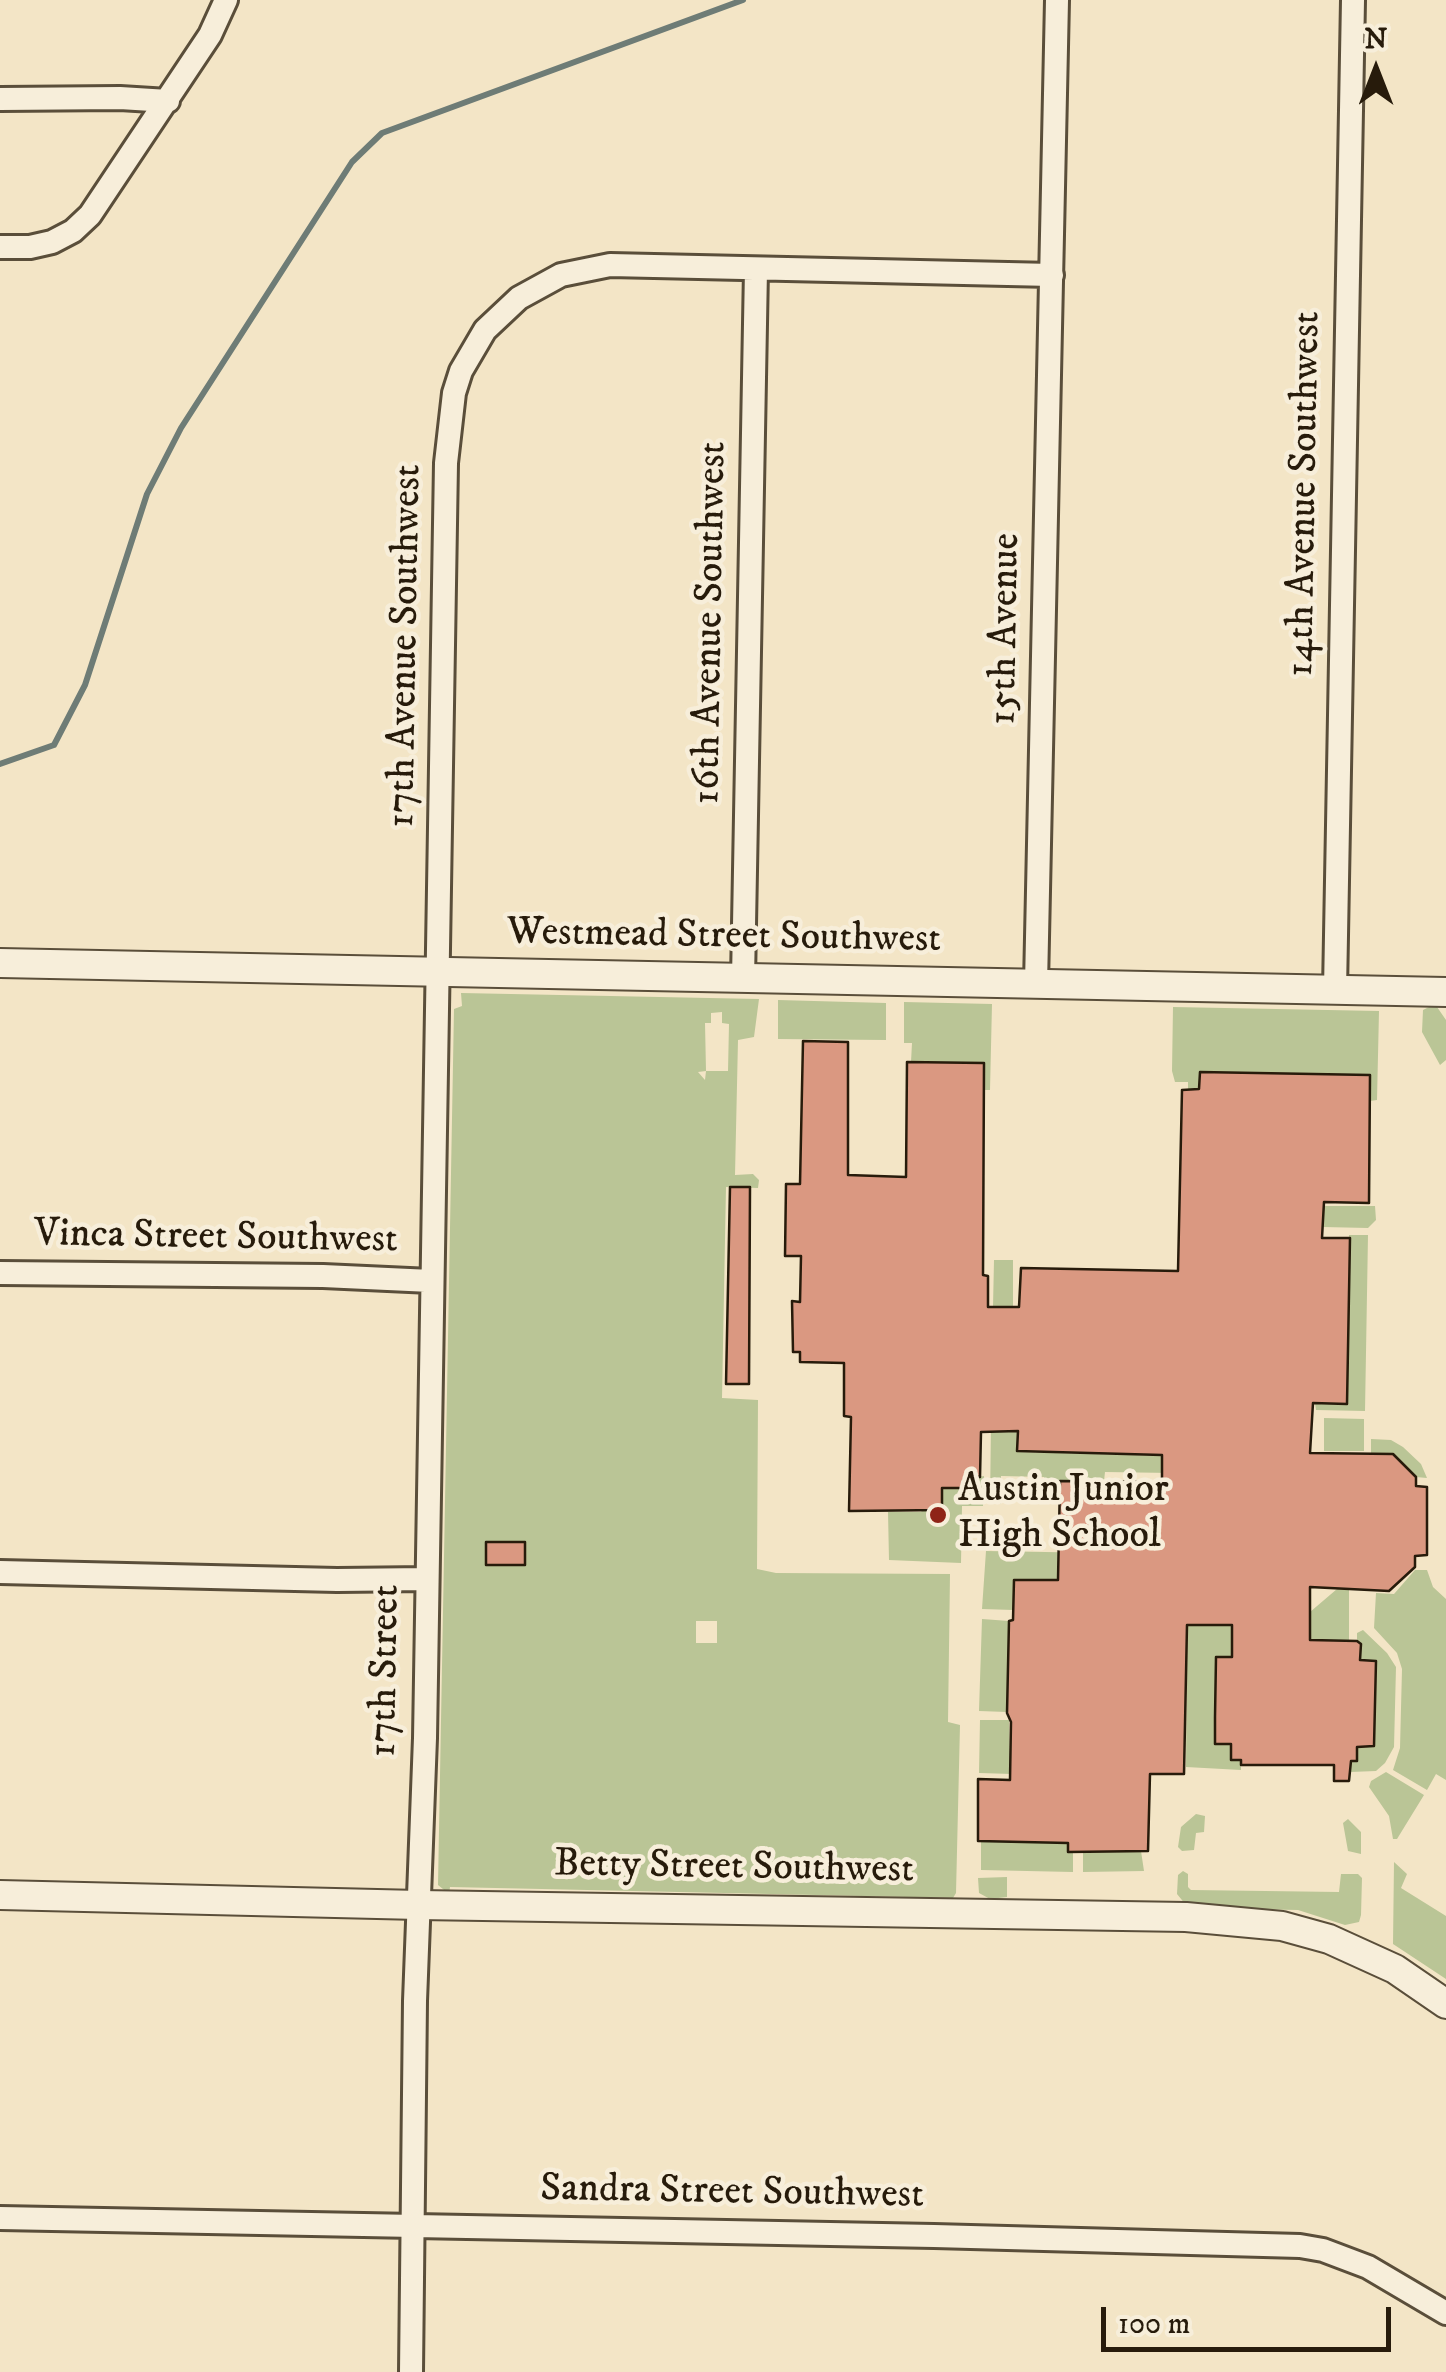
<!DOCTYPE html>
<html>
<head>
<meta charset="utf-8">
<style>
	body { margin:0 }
	#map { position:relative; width:1446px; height:2372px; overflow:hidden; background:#f3e5c6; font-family:"IM FELL DW Pica",serif }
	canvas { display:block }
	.north { position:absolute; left:1326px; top:20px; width:100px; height:100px; -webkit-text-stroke:8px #f7eeda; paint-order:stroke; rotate:0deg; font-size:28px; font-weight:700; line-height:40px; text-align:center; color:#271b0b }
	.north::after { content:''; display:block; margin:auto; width:35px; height:45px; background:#271b0b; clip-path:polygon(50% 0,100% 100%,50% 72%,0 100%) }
	.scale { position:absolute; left:1101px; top:2307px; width:290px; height:45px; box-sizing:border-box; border:5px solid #271b0b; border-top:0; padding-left:12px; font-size:30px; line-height:35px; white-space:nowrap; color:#271b0b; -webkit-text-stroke:8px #f7eeda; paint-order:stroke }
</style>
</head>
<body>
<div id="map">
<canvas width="1446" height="2372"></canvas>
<div class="north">N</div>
<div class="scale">100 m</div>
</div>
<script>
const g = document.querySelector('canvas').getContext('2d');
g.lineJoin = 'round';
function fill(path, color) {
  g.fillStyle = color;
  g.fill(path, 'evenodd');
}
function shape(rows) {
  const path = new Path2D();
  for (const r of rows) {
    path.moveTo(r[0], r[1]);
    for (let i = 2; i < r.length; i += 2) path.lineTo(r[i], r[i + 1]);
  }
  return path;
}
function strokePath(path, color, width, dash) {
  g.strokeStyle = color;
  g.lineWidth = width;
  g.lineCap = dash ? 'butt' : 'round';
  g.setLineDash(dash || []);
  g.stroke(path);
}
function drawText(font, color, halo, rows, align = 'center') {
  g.font = font + ' "IM FELL DW Pica",serif';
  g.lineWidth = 9;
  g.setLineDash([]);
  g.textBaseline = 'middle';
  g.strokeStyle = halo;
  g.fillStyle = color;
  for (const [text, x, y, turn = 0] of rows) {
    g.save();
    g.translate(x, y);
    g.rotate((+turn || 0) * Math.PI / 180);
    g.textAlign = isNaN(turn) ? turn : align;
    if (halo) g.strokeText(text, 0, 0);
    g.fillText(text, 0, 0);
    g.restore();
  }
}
const green = shape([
	[461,993,759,999,754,1037,738,1040,735,1175,753,1174,759,1180,758,1188,726,1187,722,1398,758,1400,757,1569,776,1573,950,1574,948,1722,960,1725,956,1893,953,1898,450,1887,449,1894,438,1885,454,1009,462,1006],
	[722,1012,722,1023,729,1024,728,1071,706,1071,705,1080,698,1072,706,1071,705,1023,711,1023,711,1013],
	[696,1621,717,1621,717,1643,696,1643],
	[778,1000,886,1003,886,1040,778,1039],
	[904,1002,992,1004,990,1090,984,1090,984,1063,911,1062,912,1043,904,1043],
	[1173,1007,1379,1011,1377,1100,1370,1101,1369,1075,1200,1072,1199,1091,1188,1090,1188,1082,1175,1082,1172,1071],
	[1429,1007,1437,1007,1446,1020,1446,1060,1440,1065,1422,1032,1423,1010],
	[1324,1206,1375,1206,1376,1220,1368,1228,1323,1227],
	[1349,1235,1368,1235,1365,1411,1316,1410,1315,1403,1346,1404],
	[994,1260,1013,1260,1013,1307,993,1307],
	[1324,1418,1364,1419,1364,1451,1324,1451],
	[991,1422,1017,1423,1017,1452,1172,1456,1172,1473,1105,1472,1104,1481,1060,1481,1059,1493,1044,1493,1044,1477,1001,1476,1001,1504,990,1504],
	[1371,1439,1391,1440,1403,1447,1421,1464,1427,1478,1416,1477,1393,1454,1371,1453],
	[984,1476,983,1506,962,1506,961,1563,889,1560,888,1512,921,1512,942,1488,971,1488,972,1478],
	[986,1551,1104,1553,1171,1582,1014,1580,1013,1610,982,1609],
	[1415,1570,1427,1570,1433,1587,1446,1599,1446,1780,1436,1774,1427,1790,1393,1770,1400,1748,1402,1669,1397,1653,1374,1628,1376,1593,1394,1594],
	[1337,1589,1349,1589,1349,1644,1232,1643,1232,1657,1216,1657,1215,1744,1231,1744,1231,1759,1241,1760,1241,1770,1186,1767,1187,1625,1309,1626,1310,1612],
	[982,1619,1009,1621,1007,1712,979,1711],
	[1363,1630,1387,1653,1396,1667,1394,1747,1385,1763,1376,1771,1350,1772,1351,1761,1357,1760,1357,1747,1374,1746,1376,1661,1360,1660,1361,1644,1357,1644,1357,1633],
	[980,1720,1009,1720,1010,1761,1045,1762,1045,1775,979,1773],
	[1386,1772,1424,1795,1397,1839,1393,1839,1389,1816,1369,1787,1371,1781],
	[1196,1814,1205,1816,1204,1832,1196,1833,1194,1850,1182,1851,1178,1847,1181,1827],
	[1348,1819,1361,1832,1361,1854,1348,1851,1343,1823],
	[981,1841,1068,1843,1068,1851,1073,1851,1073,1872,981,1870],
	[1083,1851,1141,1851,1144,1871,1083,1872],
	[1394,1862,1407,1874,1401,1888,1446,1916,1446,1979,1393,1944],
	[1183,1871,1188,1874,1188,1887,1191,1890,1339,1892,1341,1874,1358,1874,1362,1878,1361,1915,1359,1922,1345,1925,1298,1910,1195,1908,1186,1905,1177,1894,1178,1875],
	[1007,1877,1007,1897,990,1899,979,1893,978,1878]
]);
const stream = shape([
	[0,764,54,745,85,685,147,494,181,428,352,162,382,133,743,0]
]);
const building = shape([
	[803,1041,848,1042,848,1175,906,1177,907,1062,984,1063,983,1275,988,1276,988,1307,1019,1307,1021,1268,1178,1271,1182,1090,1199,1089,1200,1072,1370,1075,1369,1203,1324,1202,1322,1238,1350,1238,1347,1404,1313,1403,1310,1453,1393,1454,1416,1477,1416,1486,1427,1487,1427,1555,1415,1556,1415,1567,1389,1591,1310,1587,1310,1640,1357,1641,1361,1644,1360,1660,1376,1661,1374,1746,1357,1747,1357,1761,1351,1761,1349,1781,1334,1781,1334,1765,1241,1765,1241,1760,1231,1760,1231,1744,1215,1744,1215,1717,1216,1657,1232,1657,1232,1625,1187,1625,1184,1774,1150,1774,1148,1851,1068,1852,1068,1843,978,1841,978,1779,1010,1780,1011,1722,1007,1713,1009,1621,1013,1620,1014,1580,1058,1580,1060,1481,1162,1482,1162,1455,1017,1451,1018,1431,981,1432,980,1477,972,1476,972,1488,942,1488,942,1510,849,1511,851,1417,844,1416,844,1363,800,1362,800,1352,793,1352,792,1301,800,1302,801,1256,785,1256,786,1184,800,1184,803,1041],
	[730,1187,750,1187,749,1384,726,1384,730,1187],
	[486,1542,525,1542,525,1565,486,1565,486,1542]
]);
const minor = shape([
	[0,99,120,98,168,101],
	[0,247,30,247,52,242,73,231,90,215,210,35,226,0],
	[743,979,756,269],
	[1036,984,1057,0],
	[1335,990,1353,0],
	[0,1273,323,1276,431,1281],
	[0,1572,337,1580,427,1579],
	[0,2218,934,2236,1300,2246,1323,2250,1368,2267,1446,2313],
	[411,2372,415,2001,425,1738,446,463,454,393,461,371,485,330,519,298,561,275,610,265,1052,275]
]);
const tertiary = shape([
	[0,963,1446,992],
	[0,1895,419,1905,1186,1917,1282,1926,1329,1939,1395,1969,1446,2004]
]);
const markers = [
	[938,1515,10,"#8f2418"]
];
const streetNames = [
	["14th Avenue Southwest",1306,494,-89],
	["16th Avenue Southwest",712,623,-89],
	["15th Avenue",1007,629,-89],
	["17th Avenue Southwest",407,646,-89],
	["Westmead Street Southwest",724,938,1],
	["Vinca Street Southwest",216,1239,1],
	["17th Street",387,1671,-89],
	["Betty Street Southwest",734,1869,1],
	["Sandra Street Southwest",732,2194,1]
];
const poiNames = [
	["Austin Junior",958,1492],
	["High School",958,1538]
];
fill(green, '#bac596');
strokePath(stream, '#6e7c76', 6);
fill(building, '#da9881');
strokePath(building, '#271b0b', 2.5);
strokePath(minor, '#5a4e3a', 28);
strokePath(tertiary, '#5a4e3a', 32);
strokePath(minor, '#f7eeda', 22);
strokePath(tertiary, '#f7eeda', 28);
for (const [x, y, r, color] of markers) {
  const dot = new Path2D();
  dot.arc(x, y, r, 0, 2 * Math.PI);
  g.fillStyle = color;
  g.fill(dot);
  strokePath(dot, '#f7eeda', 4);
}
drawText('40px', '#271b0b', '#f7eeda', streetNames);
drawText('40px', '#271b0b', '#f7eeda', poiNames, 'left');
</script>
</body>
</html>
